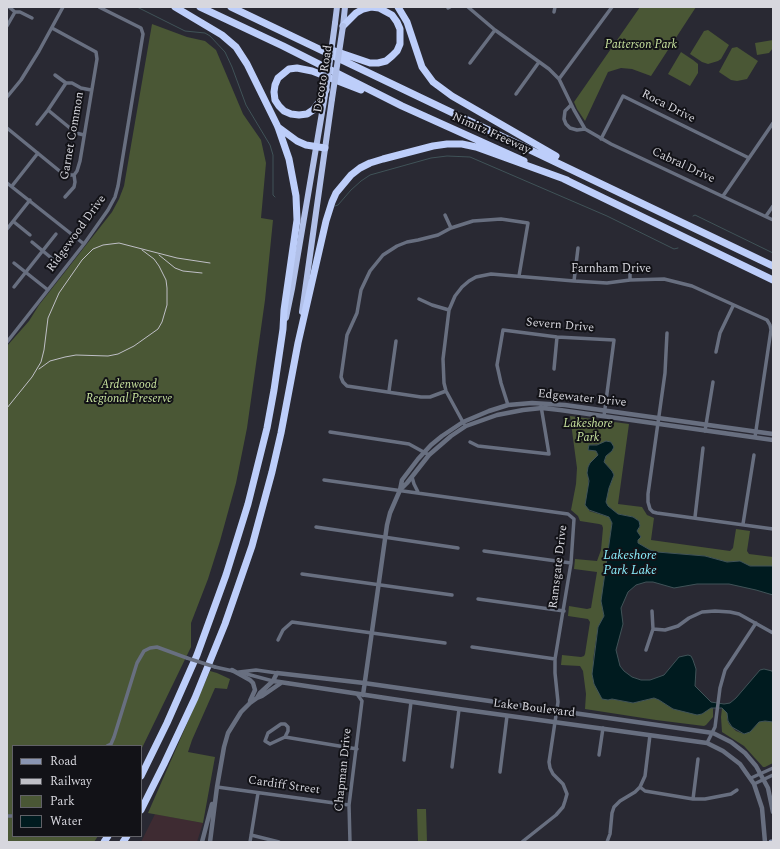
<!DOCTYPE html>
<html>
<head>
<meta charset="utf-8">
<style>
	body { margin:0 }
	#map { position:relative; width:780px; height:849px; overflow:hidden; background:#292933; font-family:Spectral,serif }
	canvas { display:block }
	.frame { position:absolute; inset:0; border:8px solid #d7d7de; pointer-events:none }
	.legend { position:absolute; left:12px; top:745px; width:130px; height:92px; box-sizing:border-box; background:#121217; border:1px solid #616167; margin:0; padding:5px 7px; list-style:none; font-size:12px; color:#d7d7de }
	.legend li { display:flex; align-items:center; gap:8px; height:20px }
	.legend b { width:20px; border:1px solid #616167 }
</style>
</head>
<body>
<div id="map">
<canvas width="780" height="849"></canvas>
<div class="frame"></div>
<ul class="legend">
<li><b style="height:5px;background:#8a95b2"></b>Road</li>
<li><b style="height:5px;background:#bfbfc6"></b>Railway</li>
<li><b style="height:11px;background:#4a5735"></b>Park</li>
<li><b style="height:11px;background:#001b1f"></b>Water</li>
</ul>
</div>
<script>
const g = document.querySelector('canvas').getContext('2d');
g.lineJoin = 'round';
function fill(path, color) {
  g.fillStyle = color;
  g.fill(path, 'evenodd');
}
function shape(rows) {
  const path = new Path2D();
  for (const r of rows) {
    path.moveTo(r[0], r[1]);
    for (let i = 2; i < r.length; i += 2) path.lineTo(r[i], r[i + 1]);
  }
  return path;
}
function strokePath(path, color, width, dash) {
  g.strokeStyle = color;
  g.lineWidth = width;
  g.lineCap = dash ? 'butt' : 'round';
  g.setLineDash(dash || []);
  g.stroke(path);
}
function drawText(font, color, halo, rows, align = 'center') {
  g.font = font + ' Spectral,serif';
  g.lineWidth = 4;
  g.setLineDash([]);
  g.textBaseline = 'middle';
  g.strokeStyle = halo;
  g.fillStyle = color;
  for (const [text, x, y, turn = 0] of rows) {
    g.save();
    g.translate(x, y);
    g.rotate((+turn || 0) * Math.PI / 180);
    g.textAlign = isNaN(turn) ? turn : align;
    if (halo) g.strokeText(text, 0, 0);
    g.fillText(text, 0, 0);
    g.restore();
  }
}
const commercial = shape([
	[155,814,203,823,197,842,141,842]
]);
const green = shape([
	[640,7,696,7,651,76,632,69,621,68,608,72,585,121,577,109,574,102],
	[152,24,187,37,205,41,216,50,243,114,261,140,266,163,261,218,273,220,265,300,247,428,236,483,220,541,208,579,191,623,191,647,141,750,141,746,13,746,13,836,98,836,94,842,7,842,7,346,29,321,39,305,112,212,119,199,124,186],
	[708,30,729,45,721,59,718,61,708,64,702,62,690,54,704,31],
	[773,40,773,48,769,53,757,55,755,43],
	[737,47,758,61,747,79,737,81,731,80,719,72,732,48],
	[681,52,693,60,698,64,698,73,690,86,668,74],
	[570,416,629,424,618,504,642,507,647,515,654,518,651,540,730,551,733,548,736,529,750,531,747,551,749,554,773,557,773,566,756,567,747,565,740,561,727,562,705,556,657,552,650,550,638,543,638,540,641,537,637,531,640,527,639,521,633,517,618,514,608,506,605,502,609,488,614,475,612,471,604,462,606,456,612,451,599,444,589,445,596,451,598,455,590,463,588,467,589,511,609,517,612,523,606,567,603,610,604,616,598,627,593,660,608,700,612,699,633,703,654,698,659,700,673,709,702,714,708,709,713,708,713,717,706,725,704,726,656,720,585,709,586,694,583,671,580,666,561,665,562,655,581,657,584,656,585,654,590,622,588,619,568,616,569,606,587,609,591,608,597,572,574,569,575,559,597,561,601,550,603,528,602,525,599,524,580,521,578,516,571,510,576,484,577,468],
	[210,671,217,673,230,679,227,689,215,688,192,740,188,752,215,757,203,823,148,813],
	[722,708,727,713,727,719,729,724,736,731,744,734,752,730,759,722,765,721,773,722,773,763,765,767,763,767,744,746,722,732,721,717],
	[417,809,426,809,427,842,418,842]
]);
const water = shape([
	[606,441,611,442,614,447,612,451,606,456,604,462,612,471,614,475,609,488,606,502,608,506,618,514,633,517,639,521,640,526,637,531,641,537,638,540,638,543,650,550,657,552,705,556,727,562,740,561,750,566,773,566,773,595,756,590,729,584,697,584,674,588,653,582,646,582,636,585,628,592,621,608,623,624,616,650,620,666,624,671,632,677,641,680,650,680,664,675,679,657,688,655,691,656,693,660,696,669,695,686,711,702,724,704,730,703,736,698,760,670,764,669,772,671,773,673,773,722,765,721,759,722,750,732,744,734,732,727,728,721,727,713,722,708,711,708,702,714,697,715,673,709,659,700,654,698,633,703,612,699,608,700,602,699,594,684,592,674,598,627,604,616,601,601,612,523,609,517,589,510,585,505,589,481,587,473,588,467,590,463,598,455,596,451,588,450,589,445,597,445,606,441]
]);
const stream = shape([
	[137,7,185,31,205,33,210,36,225,52,232,67,246,105,270,145,273,155,273,195,275,197],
	[335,206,338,205,351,190,361,181,370,175,431,158,447,156,470,157,607,216,674,249,678,248],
	[693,216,695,215,773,253]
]);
const minor = shape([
	[9,7,15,12,20,12,32,18],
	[468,7,495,30,549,69,559,79,574,110,585,129,611,144,773,220],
	[448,8,450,7],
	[554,12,555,7],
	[7,26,15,12],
	[52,28,96,52,97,59,80,161,77,171,74,175,75,182,74,187,65,197],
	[470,63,495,30],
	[55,75,66,83,72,83,81,88,91,90],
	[559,79,612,7],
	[516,94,539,62],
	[7,97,21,80,39,51,63,7],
	[571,105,565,111,564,119,566,124,570,128,577,130,585,129],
	[48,110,76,133,84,135],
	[37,124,48,110,66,83],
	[7,128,62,173,69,175,74,175],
	[601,139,623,96,749,158],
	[7,183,84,244],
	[12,186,38,153],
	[723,196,773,123],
	[445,215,451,228],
	[766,216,773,206],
	[14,222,30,235],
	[7,229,30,200],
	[32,242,55,261],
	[14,263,48,290],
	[630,280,630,268],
	[574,281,578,248],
	[14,287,56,234],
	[419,299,432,305,449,310],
	[667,333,665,373,648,494,648,502,650,509,653,512,657,513,773,529],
	[7,342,84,244,108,210,115,197,118,186,143,34,141,28,99,7],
	[716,352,720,333,733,306],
	[554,369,557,337],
	[389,391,396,341],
	[446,391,430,397,421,397,347,386,343,382,341,377,347,335,357,313,361,290,370,271,383,255,397,246,407,242,418,240,438,235,451,228,473,221,501,219,528,223,519,276],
	[508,405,501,383,497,365,503,330,557,337,614,340,604,416],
	[464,424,446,391,444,383,443,359,449,310,455,296,462,287,469,281,476,277,491,274,574,281,607,283,630,280,664,279,692,286,767,320,770,325,771,330,755,437],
	[705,431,713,382],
	[330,432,409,444,429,455],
	[470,442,478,446,549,454,541,406],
	[412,477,414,484,418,492],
	[324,480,568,514,574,519,571,563,555,659,555,673,558,702,549,762,550,768,553,774,563,784,567,794,565,801,563,807,556,815,522,842],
	[695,517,703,448],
	[743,524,754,455],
	[316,527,458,548],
	[484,551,571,563],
	[302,574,452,595],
	[478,599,564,611],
	[653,629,665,630,678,626,689,618,702,612,715,611,730,612,739,614,773,633],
	[278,640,283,630,292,622,445,643],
	[472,647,555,659],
	[646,650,653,629,652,611],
	[215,667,233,671],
	[239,672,273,681],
	[239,672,256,670,277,673],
	[285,737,288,731,288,727,285,724,281,724,268,733,265,741,270,744,285,737,357,749],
	[707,743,715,727,720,688,725,670,756,623],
	[107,746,111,744,114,737,137,663,144,651,150,648,157,647,187,658],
	[599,755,603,728],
	[404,760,411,702],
	[452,767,459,709],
	[500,772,507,716],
	[751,778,773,768],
	[754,784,773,775],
	[217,787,349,805],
	[640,787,645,791,693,799,705,799,731,794,737,790],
	[693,799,698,759],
	[7,816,13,816],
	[251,835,279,842],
	[250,842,258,793],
	[350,842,349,805,362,701,357,694],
	[607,842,610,834,612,813,614,807,620,801,635,792,640,787,645,776,650,735]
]);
const tertiary = shape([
	[400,490,407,483,429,455,451,436,466,426,497,415,523,410,542,408,560,410,773,440],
	[232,670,250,680,253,683,255,690,250,701],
	[273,681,459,709,707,743,723,751,740,764,754,784,762,808,765,842],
	[363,695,387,525,390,513,400,490,402,480,418,459,431,445,442,436,463,422,489,411,508,405,532,403,565,405,773,434],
	[257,698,262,696,281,683],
	[202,842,212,804],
	[210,842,217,787,224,747,228,733,241,712,250,703,257,698,260,693,273,681,277,673,364,683,713,733,731,742,745,753,756,766,768,788,773,812]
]);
const secondary = shape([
	[771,842,773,842]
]);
const trunk = shape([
	[335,23,337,7],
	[343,26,345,7],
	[302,312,332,99],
	[286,318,292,289,325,95]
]);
const motorway = shape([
	[200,7,283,46,402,106,524,161],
	[231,7,773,266],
	[398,7,407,22,422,67,433,82,452,96,556,156],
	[326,48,370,63,378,63,386,61,392,56,397,51,400,44,400,29,397,22,392,15,379,8,371,7,363,9,356,13,343,26],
	[326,90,322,98,313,110,307,114,299,115,291,114,284,111,279,106,275,100,274,92,275,85,278,78,289,69,297,68,312,71,361,90],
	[278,127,297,141,306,145,325,148],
	[564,179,773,280],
	[141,776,167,723,197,655,226,575,248,504,267,428,274,390,283,329,284,310,297,220,296,196,289,159,278,127,247,64,236,47,222,35,175,7],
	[141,810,164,764,195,698,225,624,252,546,272,472,281,433,298,343,326,221,332,202,336,193,351,175,360,168,370,163,383,159,433,146,447,144,462,144,476,147,567,180],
	[104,842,108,836],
	[123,842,127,836]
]);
const rail = shape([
	[159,255,175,268,183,271,202,273],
	[39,369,50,361,65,357,76,355,108,356,118,354,134,346,158,329,162,322,167,305,167,288,166,280,159,266,154,259,142,250],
	[7,408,32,377,41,362,44,350,48,318,59,293,82,260,93,249,103,245,119,243,177,258,210,263]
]);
const minorBridge = shape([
	[187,658,215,667]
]);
const trunkBridge = shape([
	[326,90,335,23],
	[332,99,343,26]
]);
const parkNames = [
	["Patterson Park",641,46],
	["Ardenwood",129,386],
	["Regional Preserve",129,400],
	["Lakeshore",588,425],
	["Park",588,439]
];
const streetNames = [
	["Decoto Road",324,79,-81],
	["Roca Drive",668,107,27],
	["Nimitz Freeway",491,134,24],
	["Garnet Common",73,136,-80],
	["Cabral Drive",683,166,25],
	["Ridgewood Drive",77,234,-54],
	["Farnham Drive",611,270],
	["Severn Drive",560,326,5],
	["Edgewater Drive",582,399,6],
	["Ramsgate Drive",559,567,-83],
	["Lake Boulevard",534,709,7],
	["Chapman Drive",344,770,-84],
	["Cardiff Street",284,786,8]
];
const waterNames = [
	["Lakeshore",630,556],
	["Park Lake",630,571]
];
fill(commercial, '#3e2b32');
fill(green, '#4a5735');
fill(water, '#001b1f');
strokePath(water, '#405358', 1);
strokePath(stream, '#405358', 1);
strokePath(minor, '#686f80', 3.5);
strokePath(tertiary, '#686f80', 4.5);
strokePath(secondary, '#8a95b2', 5);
strokePath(trunk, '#b1c0e9', 6);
strokePath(motorway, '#bdcefa', 7);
strokePath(rail, '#bfbfc6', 1);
strokePath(minorBridge, '#686f80', 3.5);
strokePath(trunkBridge, '#b1c0e9', 6);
drawText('italic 12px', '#c8e39e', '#121217', parkNames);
drawText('12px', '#d7d7de', '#121217', streetNames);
drawText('italic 13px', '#8ceefd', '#121217', waterNames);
</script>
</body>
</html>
